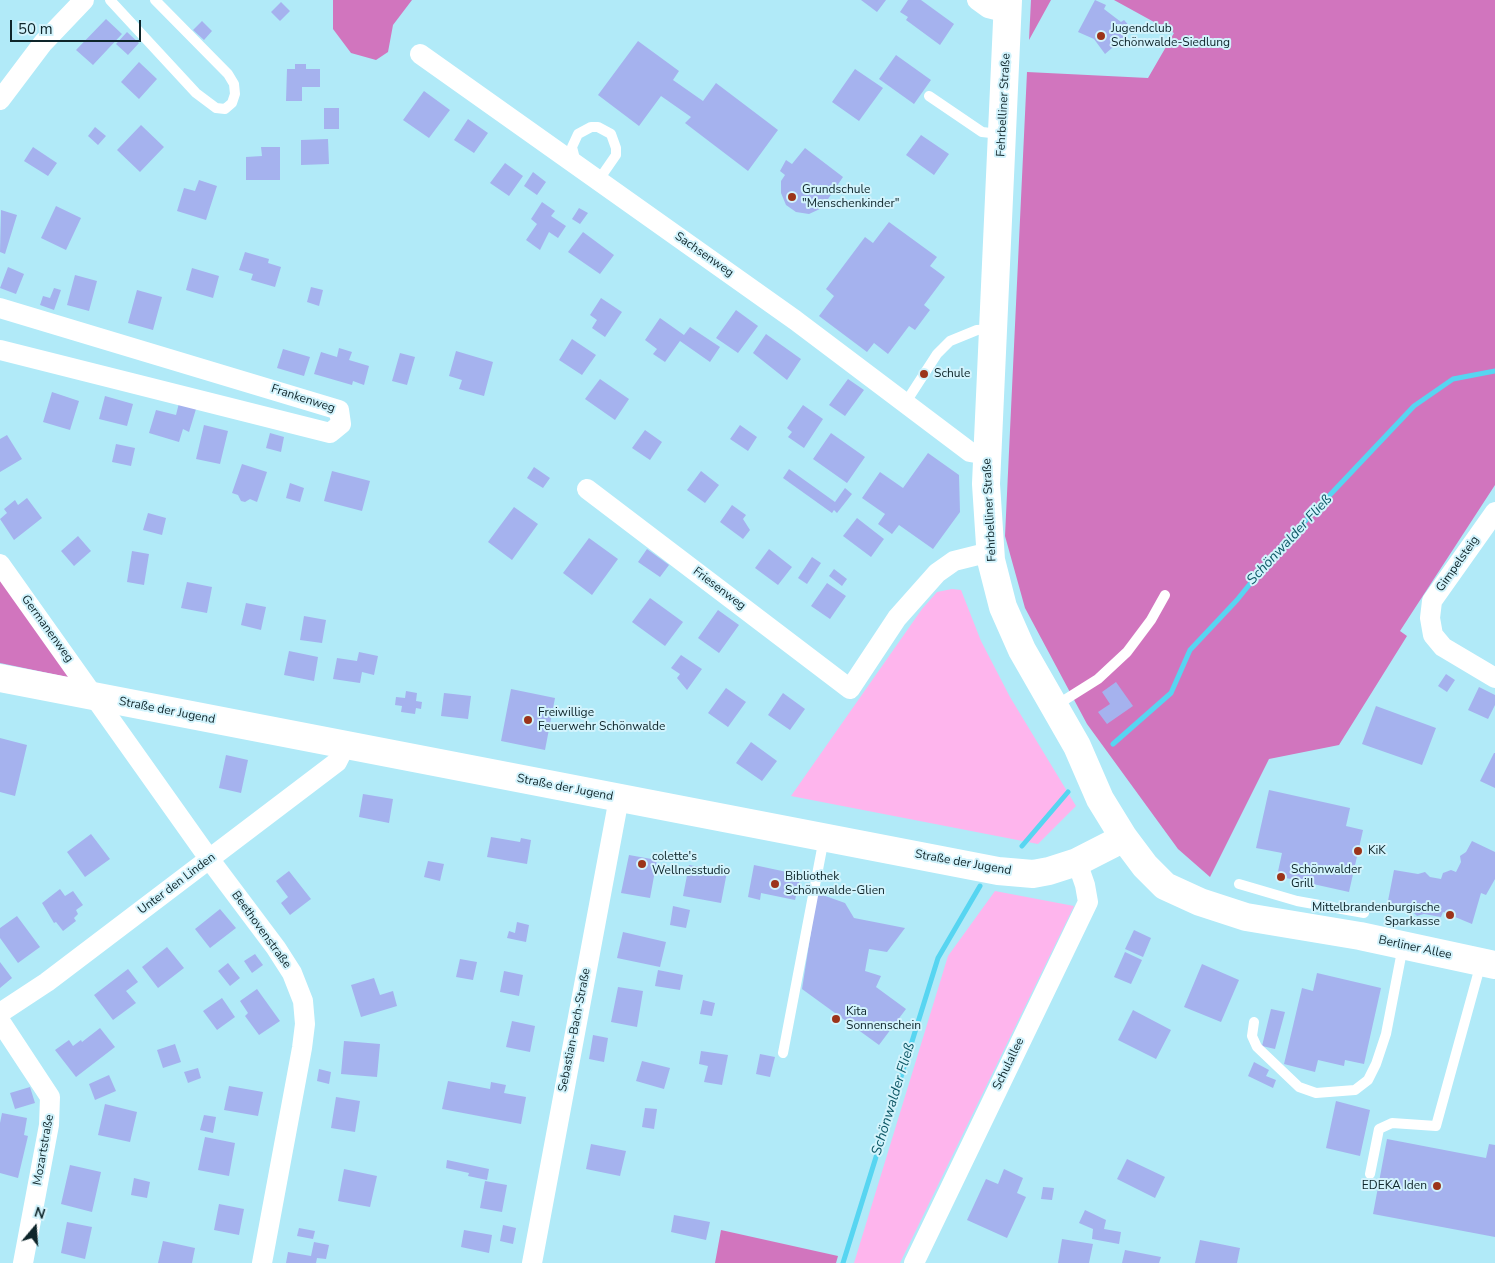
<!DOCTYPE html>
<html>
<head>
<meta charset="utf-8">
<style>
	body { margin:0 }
	#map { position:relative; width:1495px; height:1263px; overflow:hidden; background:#b1eaf8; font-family:"Nunito Sans",sans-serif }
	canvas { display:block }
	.north { position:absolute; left:10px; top:1203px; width:50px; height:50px; -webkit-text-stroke:4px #d2f3fc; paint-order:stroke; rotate:18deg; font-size:14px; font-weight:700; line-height:20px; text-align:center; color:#0e252a }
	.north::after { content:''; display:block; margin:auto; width:18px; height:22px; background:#0e252a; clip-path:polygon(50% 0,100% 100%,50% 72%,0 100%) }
	.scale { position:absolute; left:10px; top:20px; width:131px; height:22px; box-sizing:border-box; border:2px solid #0e252a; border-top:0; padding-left:6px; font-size:15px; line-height:18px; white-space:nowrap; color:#0e252a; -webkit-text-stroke:4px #d2f3fc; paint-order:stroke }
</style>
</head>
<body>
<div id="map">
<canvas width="1495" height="1263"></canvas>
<div class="north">N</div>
<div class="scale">50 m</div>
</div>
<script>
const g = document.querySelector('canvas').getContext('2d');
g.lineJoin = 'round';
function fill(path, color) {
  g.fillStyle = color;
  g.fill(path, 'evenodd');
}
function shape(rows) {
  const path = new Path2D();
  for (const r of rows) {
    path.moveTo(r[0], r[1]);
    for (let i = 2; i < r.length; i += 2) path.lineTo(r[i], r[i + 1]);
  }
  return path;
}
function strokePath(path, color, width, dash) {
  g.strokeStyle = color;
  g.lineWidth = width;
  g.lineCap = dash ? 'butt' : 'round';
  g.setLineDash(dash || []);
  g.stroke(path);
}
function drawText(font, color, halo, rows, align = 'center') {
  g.font = font + ' "Nunito Sans",sans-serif';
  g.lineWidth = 4;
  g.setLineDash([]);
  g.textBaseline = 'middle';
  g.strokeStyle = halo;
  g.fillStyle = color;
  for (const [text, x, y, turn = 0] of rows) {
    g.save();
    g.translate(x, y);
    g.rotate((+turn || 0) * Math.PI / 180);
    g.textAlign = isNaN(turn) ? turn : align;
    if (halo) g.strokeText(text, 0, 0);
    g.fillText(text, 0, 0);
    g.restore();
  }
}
const green = shape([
	[952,589,961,590,981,641,1010,697,1076,806,1038,844,791,796,922,609,937,592],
	[995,891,1074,906,900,1263,854,1263,948,956]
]);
const forest = shape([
	[333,0,412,0,393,25,388,52,376,60,351,53,333,29],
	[1031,0,1051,0,1029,40],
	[1114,0,1495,0,1495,485,1400,631,1407,636,1339,745,1269,759,1210,877,1178,849,1087,724,1025,608,1005,536,1027,72,1148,78,1174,33],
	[0,571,72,678,0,663],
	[721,1230,838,1256,836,1263,715,1263]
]);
const stream = shape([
	[1113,744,1171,693,1190,650,1237,600,1274,554,1414,406,1453,379,1495,371],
	[1022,846,1068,792],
	[843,1263,938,958,980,886]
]);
const building = shape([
	[861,0,886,0,877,12],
	[908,0,921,0,954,24,940,45,906,20,908,17,900,12],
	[1095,0,1106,5,1104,9,1121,22,1124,20,1133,30,1105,54,1094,39,1078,32],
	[281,2,290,11,280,21,271,12],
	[106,19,122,34,93,65,76,50],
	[202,21,212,31,204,40,193,30],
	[127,32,139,43,128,55,116,44],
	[638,41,679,71,673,80,703,101,716,83,778,130,748,171,685,123,691,117,661,96,639,126,598,95],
	[896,55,931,80,914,104,879,79],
	[139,62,157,79,139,99,121,82],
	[295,64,306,64,306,69,320,69,320,87,302,87,302,101,286,101,287,69,295,69],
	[855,69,883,88,859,121,832,102],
	[424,91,450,110,429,138,403,120],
	[324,108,339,108,339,129,324,129],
	[468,119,488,133,474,153,454,140],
	[141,125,164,147,140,172,117,150],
	[95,127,106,136,98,145,88,136],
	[921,135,949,154,934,175,906,155],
	[328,139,329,164,301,165,301,140],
	[33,147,57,163,48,176,24,161],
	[261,147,280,147,280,180,246,180,246,157,262,156],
	[805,148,843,177,822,208,809,214,796,212,786,205,781,193,781,181,785,175,780,171,786,160,792,164],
	[505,163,523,176,509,196,490,183],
	[533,172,546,182,537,195,524,186],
	[199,180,217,186,206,220,177,211,184,188,195,191],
	[542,202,555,211,551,216,566,226,558,238,549,232,540,250,526,240,537,224,531,219],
	[56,206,81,218,66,250,41,238],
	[579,208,588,213,580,224,572,219],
	[1,210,17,215,5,254,0,252],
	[889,222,937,257,930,266,945,277,924,305,930,310,915,330,909,326,888,354,874,343,867,352,819,316,834,296,826,289,865,237,873,243],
	[583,232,614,255,600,274,568,252],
	[245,252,269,259,268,263,281,267,275,287,251,280,253,274,239,270],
	[8,267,24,274,16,294,0,288],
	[192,268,219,276,213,298,186,290],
	[75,275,97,281,89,311,67,305],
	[311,287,323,290,319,306,307,302],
	[54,288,61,290,54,310,40,305,43,296,50,298],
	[137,290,162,297,153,330,128,323],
	[601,298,622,312,605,337,592,328,597,320,590,315],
	[736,310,758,326,738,353,716,338],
	[660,318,684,335,690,327,720,347,710,362,680,341,665,362,653,354,657,349,645,340],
	[766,334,801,359,787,380,753,353],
	[572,339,596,355,582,375,559,360],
	[339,348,352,352,349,360,369,366,364,385,353,381,352,385,314,374,321,352,337,357],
	[283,349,310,357,304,376,277,368],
	[456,351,493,362,484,396,459,389,462,380,449,376],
	[400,353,415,357,407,385,392,381],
	[600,379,629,399,615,420,585,399],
	[848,379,864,390,845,416,829,405],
	[52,392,79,401,70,430,43,422],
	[105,396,133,404,127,426,99,419],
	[179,403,196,409,189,432,183,429,179,442,149,433,156,410,176,415],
	[803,405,823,419,804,448,788,437,792,432,787,428],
	[204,425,228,431,220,464,196,459],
	[740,425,757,437,748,451,730,439],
	[645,430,662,442,650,460,632,448],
	[270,433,284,437,281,452,266,448],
	[831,433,865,457,847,483,813,459],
	[7,435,22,459,0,472,0,439],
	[116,444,135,448,131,466,112,462],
	[928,453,959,475,960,512,933,549,899,525,892,534,878,524,885,514,862,498,880,472,903,488],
	[242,464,267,472,257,502,250,499,245,502,241,501,238,495,232,493],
	[534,467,550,478,543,488,527,478],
	[789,469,835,502,845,488,852,494,837,513,834,510,832,513,783,478],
	[332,471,370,481,362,511,324,501],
	[701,471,719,485,705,503,687,490],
	[290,483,304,488,300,502,286,498],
	[27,498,42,518,14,540,0,519,7,513,4,509,15,500,18,505],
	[732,505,746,515,743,519,750,530,743,539,720,522],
	[514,507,538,524,512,560,488,542],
	[148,513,166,518,162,535,143,530],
	[857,518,884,539,871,557,843,536],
	[78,536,91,551,74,566,61,551],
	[589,538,618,559,592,595,563,573],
	[647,549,669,565,660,577,638,562],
	[769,549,792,567,778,585,755,568],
	[132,551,149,554,144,585,127,582],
	[812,557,821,563,807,584,798,578],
	[834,569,847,579,842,586,829,576],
	[187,582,212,587,207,613,181,608],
	[827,583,846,596,830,619,811,606],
	[650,598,683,622,665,646,632,622],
	[246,603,266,607,261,630,241,625],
	[718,610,739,625,719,653,698,638],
	[304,616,326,620,322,643,300,640],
	[289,651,318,657,314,681,284,675],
	[359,652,378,656,374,675,362,672,360,683,333,679,337,658,357,661],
	[681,655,702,669,687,690,677,678,680,674,671,668],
	[1446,674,1455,680,1447,692,1438,686],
	[1116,682,1133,706,1107,724,1098,712,1110,704,1102,692],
	[1479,687,1495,695,1495,705,1488,719,1468,710],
	[726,688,746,702,728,727,708,713],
	[511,689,555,698,545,750,501,741],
	[406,691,417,693,416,701,422,702,421,709,416,708,415,714,401,712,402,706,395,705,396,697,405,698],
	[444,693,471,696,468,719,441,716],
	[783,693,805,709,790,730,768,715],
	[1376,706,1436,728,1422,765,1362,744],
	[0,738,27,745,15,796,0,792],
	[751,742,777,761,762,781,736,763],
	[1494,753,1495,753,1495,788,1480,781],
	[226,755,248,760,241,793,219,788],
	[1269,790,1350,808,1346,826,1363,830,1349,892,1277,876,1282,853,1256,848],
	[363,794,393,799,389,823,359,817],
	[91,834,110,859,85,877,67,852],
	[491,837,520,842,521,838,531,840,527,864,487,857],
	[1472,841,1495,852,1495,879,1486,895,1481,893,1472,924,1443,912,1441,917,1424,914,1417,916,1412,911,1387,906,1394,870,1418,874,1425,872,1430,877,1441,879,1443,873,1451,870,1456,872,1461,862,1460,856,1466,852],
	[629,855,657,860,650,898,621,893],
	[428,861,444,864,440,881,424,877],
	[689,865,727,872,721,903,683,896],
	[754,865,801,875,795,900,761,893,760,900,748,897],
	[289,871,311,899,290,915,281,903,288,897,276,881],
	[60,889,65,896,73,891,83,905,76,910,78,914,74,918,76,921,63,931,56,922,54,923,42,903],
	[817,893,845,903,854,918,905,928,887,952,869,949,865,971,881,976,876,987,906,1009,879,1045,802,989],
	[673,906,690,910,686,928,670,925],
	[220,909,236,928,210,948,195,929],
	[17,916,40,947,18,963,0,938,0,928],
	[517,922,529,925,526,942,507,938,509,931,515,933],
	[1134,930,1151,938,1143,957,1125,949],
	[623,932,666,942,660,967,617,958],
	[167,947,184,968,158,988,142,967],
	[1125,952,1142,960,1131,984,1114,977],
	[255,954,263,965,252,973,244,961],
	[460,959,477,962,473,980,456,977],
	[0,962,12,978,0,988],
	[228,963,240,978,230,986,218,971],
	[1202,964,1239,980,1221,1022,1184,1007],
	[128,969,138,982,126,991,136,1003,113,1020,94,995],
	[658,970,683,975,680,990,655,986],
	[504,971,523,975,519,996,500,992],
	[1317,973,1381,988,1364,1064,1345,1060,1344,1066,1318,1060,1315,1072,1284,1064,1302,988,1313,991],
	[374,978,380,995,393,991,397,1006,361,1017,351,985],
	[618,987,643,991,637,1027,611,1022],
	[257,989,280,1021,259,1035,245,1016,248,1013,240,1001],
	[222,998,235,1017,217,1030,203,1011],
	[703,1000,715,1003,712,1016,700,1014],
	[1271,1009,1285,1012,1275,1049,1262,1046],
	[1133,1010,1171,1030,1156,1059,1118,1040],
	[512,1021,535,1026,530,1052,506,1047],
	[100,1028,115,1047,76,1077,55,1050,69,1040,73,1046,81,1040,82,1042],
	[593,1035,608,1038,604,1062,589,1059],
	[344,1041,380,1044,377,1077,341,1074],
	[175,1044,181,1062,163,1068,157,1050],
	[701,1051,728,1055,722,1085,704,1082,708,1066,699,1064],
	[760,1054,775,1057,770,1077,756,1074],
	[642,1061,670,1068,664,1089,636,1081],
	[1254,1062,1269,1070,1266,1076,1276,1080,1273,1088,1248,1076],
	[198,1068,201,1078,188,1083,184,1072],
	[319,1069,331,1072,329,1084,317,1081],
	[109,1075,116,1091,95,1100,89,1084],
	[448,1081,490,1089,491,1082,506,1085,504,1093,526,1097,521,1124,442,1109],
	[229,1086,263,1092,258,1116,224,1110],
	[30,1087,35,1103,15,1109,10,1093],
	[336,1097,360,1101,355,1132,331,1128],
	[1336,1101,1370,1110,1360,1156,1326,1148],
	[105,1104,137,1112,130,1142,98,1135],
	[645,1108,657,1109,654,1129,642,1127],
	[2,1113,27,1118,24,1135,28,1136,18,1178,0,1173,0,1123],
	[204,1115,216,1117,213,1133,200,1130],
	[205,1137,235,1143,229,1176,198,1170],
	[1387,1139,1486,1158,1489,1144,1495,1145,1495,1237,1373,1214],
	[591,1144,626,1151,620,1176,586,1169],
	[1127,1159,1165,1177,1155,1198,1117,1179],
	[447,1160,489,1169,487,1180,468,1176,469,1173,446,1168],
	[70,1165,101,1172,92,1212,61,1204],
	[344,1169,377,1176,370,1207,338,1201],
	[1004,1169,1023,1178,1017,1193,1026,1197,1007,1238,967,1220,986,1179,998,1184],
	[134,1178,150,1182,147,1198,131,1195],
	[485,1181,507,1185,502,1212,480,1208],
	[1043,1187,1054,1188,1052,1200,1041,1199],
	[219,1204,244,1209,239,1235,214,1230],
	[1085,1210,1106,1220,1104,1229,1121,1232,1119,1244,1092,1239,1093,1229,1079,1223],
	[674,1215,710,1222,706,1240,671,1232],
	[67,1222,92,1227,85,1259,61,1253],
	[503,1225,516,1228,513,1244,500,1241],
	[299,1228,315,1231,313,1239,297,1236],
	[464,1230,492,1235,489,1253,461,1247],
	[1062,1239,1093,1244,1089,1263,1058,1263],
	[1200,1240,1240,1248,1237,1263,1195,1263],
	[163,1241,195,1248,192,1263,158,1263],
	[314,1242,329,1245,326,1259,317,1258,316,1263,286,1263,288,1252,311,1256],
	[1125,1250,1161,1257,1159,1263,1122,1263]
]);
const lane = shape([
	[110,0,196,93,216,108,225,109,232,103,235,94,234,84,228,74,155,0],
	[929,96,982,132,1000,134],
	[576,163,572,147,578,134,591,127,598,127,611,134,616,148,616,155,598,181],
	[906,402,937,354,950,341,977,330,992,329],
	[1055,706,1098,679,1127,652,1151,620,1165,595],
	[1239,884,1297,901,1364,913],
	[1254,1022,1252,1036,1257,1047,1299,1087,1316,1093,1355,1090,1368,1080,1376,1064,1386,1034,1403,946],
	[783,1053,824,838],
	[1370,1174,1379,1129,1392,1123,1436,1126,1481,963]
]);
const street = shape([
	[977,0,988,8,1008,13],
	[420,54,795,320,970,452,987,455],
	[0,100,43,43,84,0],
	[0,308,339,410,341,424,330,433,0,350],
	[587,489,850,689,897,618,937,573,954,561,990,552],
	[1495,512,1432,601,1430,618,1433,635,1443,647,1495,678],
	[0,564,210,860,276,948,292,973,303,1001,305,1024,302,1048,262,1263],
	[0,1013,47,982,337,762,345,746],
	[0,1021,50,1097,49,1125,23,1263],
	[532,1263,619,798],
	[914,1263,1088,902,1085,885,1077,862]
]);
const secondary = shape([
	[1008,0,986,484,991,560,1003,607,1022,650,1077,746,1100,799,1124,838,1145,866,1165,886,1200,902,1246,917,1360,936,1495,965],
	[0,678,998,871,1033,874,1049,871,1077,862,1124,838]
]);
const markers = [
	[1101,36,5,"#9c341a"],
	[792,197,5,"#9c341a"],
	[924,374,5,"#9c341a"],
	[528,720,5,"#9c341a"],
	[1358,851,5,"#9c341a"],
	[642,864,5,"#9c341a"],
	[1281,877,5,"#9c341a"],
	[775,884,5,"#9c341a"],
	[1450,915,5,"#9c341a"],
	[836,1019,5,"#9c341a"],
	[1437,1186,5,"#9c341a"]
];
const poiNames = [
	["Jugendclub",1111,29],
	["Schönwalde-Siedlung",1111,43],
	["Grundschule",802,190],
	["\"Menschenkinder\"",802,204],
	["Schule",934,374],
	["Freiwillige",538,713],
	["Feuerwehr Schönwalde",538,727],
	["KiK",1368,851],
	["colette's",652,857],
	["Wellnesstudio",652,871],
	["Schönwalder",1291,870],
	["Grill",1291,884],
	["Bibliothek",785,877],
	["Schönwalde-Glien",785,891],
	["Mittelbrandenburgische",1440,908,"right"],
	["Sparkasse",1440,922,"right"],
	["Kita",846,1012],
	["Sonnenschein",846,1026],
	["EDEKA Iden",1427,1186,"right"]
];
const streetNames = [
	["Fehrbelliner Straße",1004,105,-87],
	["Sachsenweg",704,255,35],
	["Frankenweg",303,399,18],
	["Fehrbelliner Straße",990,510,-93],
	["Gimpelsteig",1458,564,-55],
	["Friesenweg",719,589,37],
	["Germanenweg",47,629,54],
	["Straße der Jugend",167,711,11],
	["Straße der Jugend",565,788,11],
	["Straße der Jugend",963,863,10],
	["Unter den Linden",177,884,-37],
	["Beethovenstraße",261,930,54],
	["Berliner Allee",1415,948,12],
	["Sebastian-Bach-Straße",575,1030,-79],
	["Schulallee",1009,1064,-64],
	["Mozartstraße",44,1150,-80]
];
const waterNames = [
	["Schönwalder Fließ",1290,540,-47],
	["Schönwalder Fließ",894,1099,-73]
];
fill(green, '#feb5ed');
fill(forest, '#d175be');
strokePath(stream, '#57d5f1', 5);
fill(building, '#a5b2ee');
strokePath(lane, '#fff', 10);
strokePath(street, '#fff', 20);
strokePath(secondary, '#fff', 28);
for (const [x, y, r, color] of markers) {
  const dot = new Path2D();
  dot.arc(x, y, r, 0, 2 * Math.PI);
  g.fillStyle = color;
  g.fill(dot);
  strokePath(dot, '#d2f3fc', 2);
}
drawText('12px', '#0e252a', '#d2f3fc', poiNames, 'left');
drawText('12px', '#0e252a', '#d2f3fc', streetNames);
drawText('italic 14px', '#0e5866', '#d2f3fc', waterNames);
</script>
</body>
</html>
